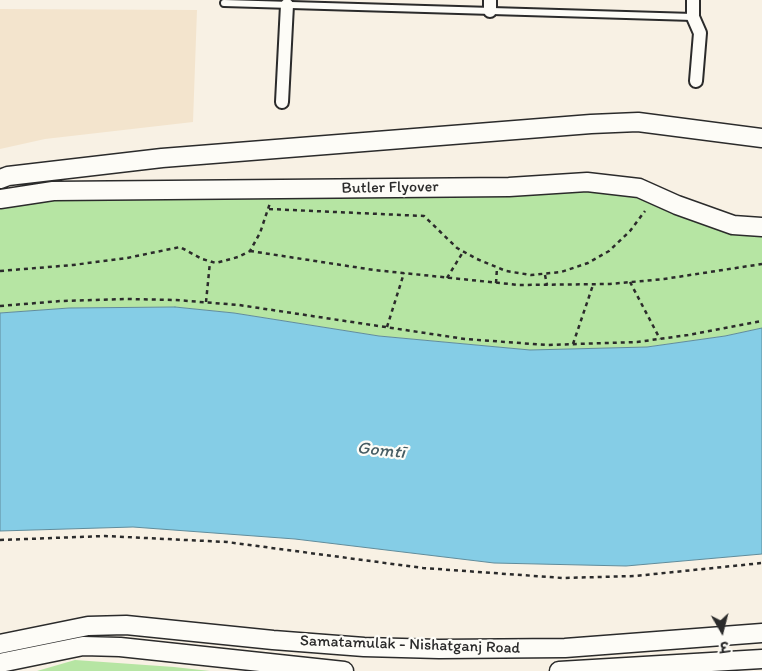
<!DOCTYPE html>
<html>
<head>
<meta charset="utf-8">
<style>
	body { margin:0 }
	#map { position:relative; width:762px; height:671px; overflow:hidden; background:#f8f1e4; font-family:Itim,"Playpen Sans Deva",sans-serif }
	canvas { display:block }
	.north { position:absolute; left:697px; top:606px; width:50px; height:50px; -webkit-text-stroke:4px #fdfcf7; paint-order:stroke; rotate:172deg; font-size:14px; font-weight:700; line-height:20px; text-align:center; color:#2b2b2b }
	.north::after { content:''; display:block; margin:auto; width:18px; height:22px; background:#2b2b2b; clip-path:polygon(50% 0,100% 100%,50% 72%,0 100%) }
</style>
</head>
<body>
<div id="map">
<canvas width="762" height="671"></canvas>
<div class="north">उ</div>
</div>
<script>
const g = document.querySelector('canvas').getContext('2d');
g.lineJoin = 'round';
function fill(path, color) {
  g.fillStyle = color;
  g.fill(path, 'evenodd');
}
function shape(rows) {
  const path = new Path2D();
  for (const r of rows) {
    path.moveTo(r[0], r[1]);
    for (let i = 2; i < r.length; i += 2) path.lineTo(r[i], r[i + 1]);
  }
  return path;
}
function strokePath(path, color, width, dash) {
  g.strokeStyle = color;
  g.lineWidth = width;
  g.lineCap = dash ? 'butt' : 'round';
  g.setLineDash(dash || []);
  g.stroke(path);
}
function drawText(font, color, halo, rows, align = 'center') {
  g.font = font + ' Itim,sans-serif';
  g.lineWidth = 4.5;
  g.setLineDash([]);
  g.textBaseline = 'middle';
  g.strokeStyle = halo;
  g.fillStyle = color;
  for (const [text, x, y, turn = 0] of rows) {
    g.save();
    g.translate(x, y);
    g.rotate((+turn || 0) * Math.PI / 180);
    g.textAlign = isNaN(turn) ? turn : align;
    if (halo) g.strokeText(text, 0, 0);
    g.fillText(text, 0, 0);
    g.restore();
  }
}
const built = shape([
	[0,9,197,10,193,122,45,139,0,149]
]);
const green = shape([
	[606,181,762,229,762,328,725,336,647,347,530,350,379,336,234,313,175,307,69,308,0,313,0,206,45,198],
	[75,660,174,667,210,671,37,671]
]);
const water = shape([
	[175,307,234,313,379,336,530,350,647,347,725,336,762,328,762,554,626,566,494,563,295,539,133,527,0,531,0,313,69,308,175,307]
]);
const path = shape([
	[269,209,424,216,457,248,477,259,506,271,531,275,561,272,588,263,609,251,630,231,645,211],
	[250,251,374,270,519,285,610,284,664,279,762,264],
	[0,271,73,265,127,258,180,247,202,259,216,263,238,257,250,251,260,233,270,203],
	[545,275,547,285],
	[447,278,463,252],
	[630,282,660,339],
	[496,283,497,268],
	[206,302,210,262],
	[0,306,61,301,127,299,176,300,239,305,465,339,547,345,637,342,688,335,762,321],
	[387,327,404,273],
	[573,344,593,285],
	[0,540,105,536,227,542,423,568,563,578,635,576,762,563]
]);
const lane = shape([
	[224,3,693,17]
]);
const street = shape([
	[693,0,693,17,700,33,696,81],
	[490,11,490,0],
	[282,102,287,5]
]);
const secondary = shape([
	[0,179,8,176,162,158,591,124,638,122,762,138],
	[0,199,53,191,509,187,587,182,639,188,677,205,733,225,762,227],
	[0,644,88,626,126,625,273,640,364,647,439,649,565,648,762,633],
	[0,663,83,646,120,647,344,671],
	[559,671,762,659]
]);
const streetNames = [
	["Butler Flyover",390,188,-1],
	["Samatamulak - Nishatganj Road",410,645,2]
];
const waterNames = [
	["Gomtī",381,451,6]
];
fill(built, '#f3e4cd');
fill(green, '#b6e5a3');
fill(water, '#85cde6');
strokePath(water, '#618c9b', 1);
strokePath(lane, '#2b2b2b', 10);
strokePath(street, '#2b2b2b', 16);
strokePath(secondary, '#2b2b2b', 21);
strokePath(path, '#2b2b2b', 2.5, [4, 4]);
strokePath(lane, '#fdfcf7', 6);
strokePath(street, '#fdfcf7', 12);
strokePath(secondary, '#fdfcf7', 18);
drawText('16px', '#2b2b2b', '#fdfcf7', streetNames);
drawText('italic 18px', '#465c63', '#fdfcf7', waterNames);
</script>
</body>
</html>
